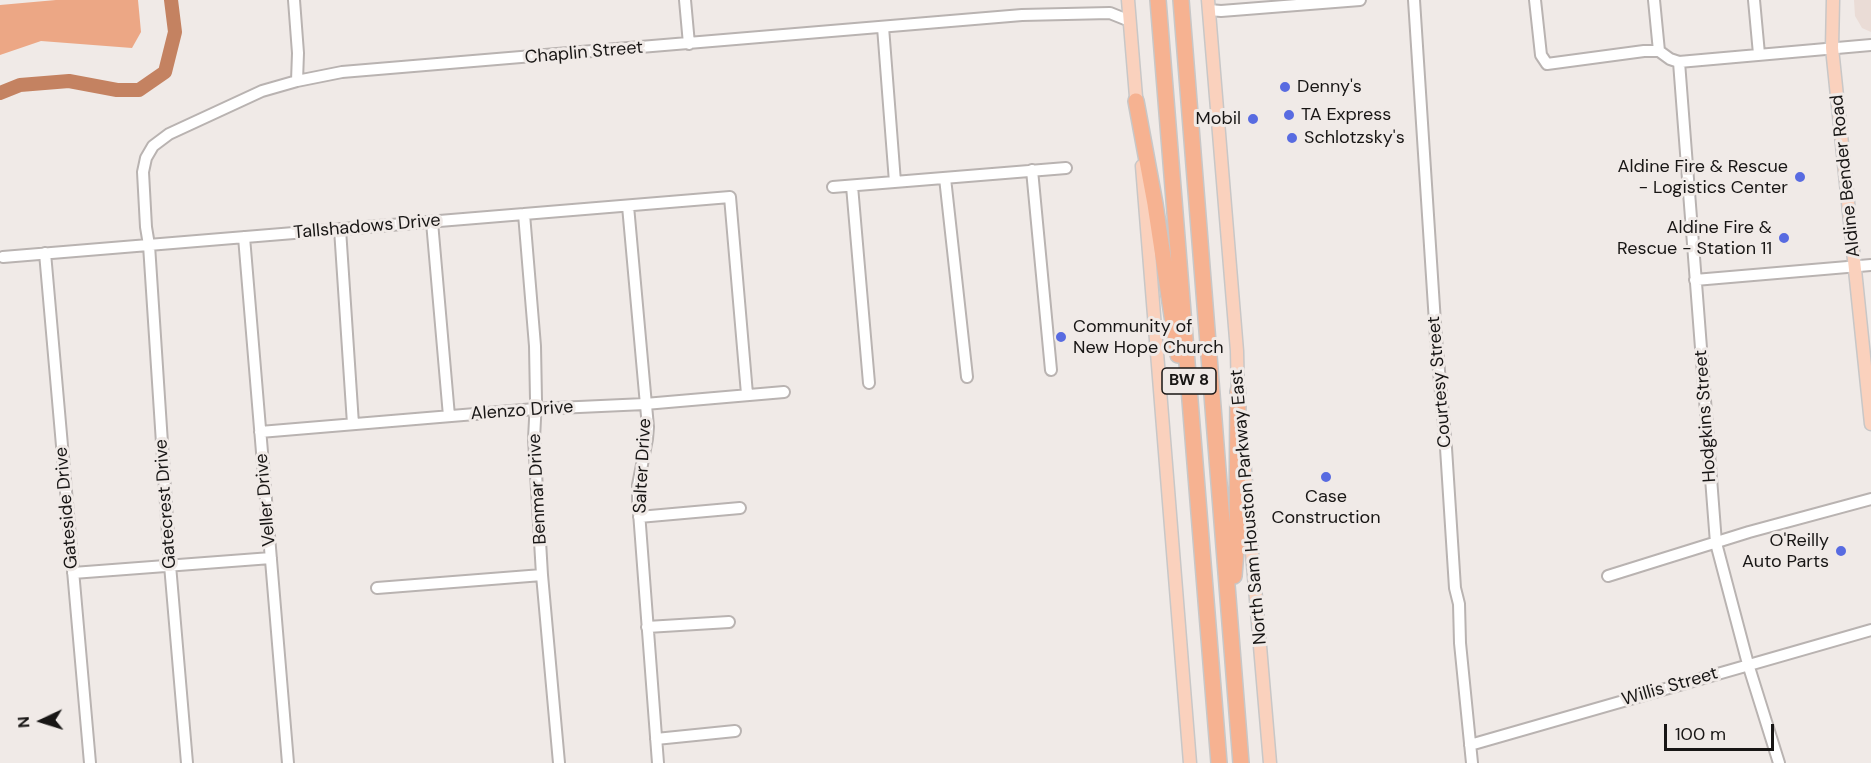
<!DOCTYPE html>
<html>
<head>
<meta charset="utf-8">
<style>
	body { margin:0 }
	#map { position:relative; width:1871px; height:763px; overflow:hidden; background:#f0eae7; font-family:"DM Sans",sans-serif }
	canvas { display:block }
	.north { position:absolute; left:12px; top:691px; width:60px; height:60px; -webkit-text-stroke:4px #f0eae7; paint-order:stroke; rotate:266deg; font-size:16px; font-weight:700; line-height:24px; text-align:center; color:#181615 }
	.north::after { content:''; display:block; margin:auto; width:21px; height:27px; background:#181615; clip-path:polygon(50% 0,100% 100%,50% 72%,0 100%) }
	.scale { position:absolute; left:1664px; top:724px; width:110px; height:27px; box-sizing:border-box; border:3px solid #181615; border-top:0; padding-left:8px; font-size:18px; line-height:21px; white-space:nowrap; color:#181615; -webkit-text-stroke:4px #f0eae7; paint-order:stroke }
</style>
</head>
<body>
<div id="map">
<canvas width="1871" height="763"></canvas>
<div class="north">N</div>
<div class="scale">100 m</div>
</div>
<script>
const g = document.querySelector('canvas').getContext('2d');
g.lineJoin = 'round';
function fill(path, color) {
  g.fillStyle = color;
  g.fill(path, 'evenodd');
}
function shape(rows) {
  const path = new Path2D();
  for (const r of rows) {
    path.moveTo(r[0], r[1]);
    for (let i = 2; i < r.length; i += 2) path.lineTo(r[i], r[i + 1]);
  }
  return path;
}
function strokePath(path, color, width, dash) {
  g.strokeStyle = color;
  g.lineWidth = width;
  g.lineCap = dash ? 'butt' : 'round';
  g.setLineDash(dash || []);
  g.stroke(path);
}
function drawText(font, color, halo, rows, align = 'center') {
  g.font = font + ' "DM Sans",sans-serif';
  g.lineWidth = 6;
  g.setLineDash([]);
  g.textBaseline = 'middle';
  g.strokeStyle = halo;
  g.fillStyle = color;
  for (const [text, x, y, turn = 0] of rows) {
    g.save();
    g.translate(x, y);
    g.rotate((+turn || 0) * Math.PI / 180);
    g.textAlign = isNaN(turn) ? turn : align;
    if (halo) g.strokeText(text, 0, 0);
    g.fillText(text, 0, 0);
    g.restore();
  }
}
const built = shape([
	[1854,0,1871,0,1871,32,1862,28,1858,21,1855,16]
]);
const forest = shape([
	[56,0,138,0,141,32,132,48,41,41,0,55,0,5]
]);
const river = shape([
	[0,93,20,85,69,81,117,90,139,90,165,72,175,32,171,0]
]);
const minor = shape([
	[294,0,298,53,297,81],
	[685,0,689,44],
	[1414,0,1436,338,1446,448,1455,588,1459,604,1460,643,1472,763],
	[1535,0,1541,55,1547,64,1644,51,1659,51,1670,59,1679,62,1871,45],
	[1654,0,1659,51],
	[1754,0,1759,54],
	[1209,10,1221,11,1360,0],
	[883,27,895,182],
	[1679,62,1716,543,1748,664,1779,763],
	[1032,170,1051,370],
	[945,178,967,377],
	[852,186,869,383],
	[833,187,1066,168],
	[628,206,648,427,647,439,638,485,638,499,658,763],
	[524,214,535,346,536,400,534,439,542,575,559,763],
	[432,222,449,416],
	[340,229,353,424],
	[244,237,288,763],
	[45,253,90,763],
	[3,257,730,197,747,394],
	[1695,280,1871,265],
	[260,432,535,409,645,404,784,392],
	[639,517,740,508],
	[73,573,271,558],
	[1608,576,1749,532,1871,499],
	[377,588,542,575],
	[647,627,729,622],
	[656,739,735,731],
	[1470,745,1871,630],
	[187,763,170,565,149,245,146,227,143,172,146,158,153,146,169,134,262,91,297,81,342,72,1022,15,1110,13,1130,21]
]);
const major = shape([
	[1128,0,1137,109],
	[1208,0,1237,351,1238,400],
	[1833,0,1832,48,1871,424],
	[1142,166,1190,763],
	[1244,459,1270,763]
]);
const highway = shape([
	[1158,0,1219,763],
	[1181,0,1241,763],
	[1136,101,1155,204,1178,355],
	[1234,576,1237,537,1238,391]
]);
const markers = [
	[1285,87,6,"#586be1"],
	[1289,115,6,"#586be1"],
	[1253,119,6,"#586be1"],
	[1292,138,6,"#586be1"],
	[1800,177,6,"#586be1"],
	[1784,238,6,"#586be1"],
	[1061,337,6,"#586be1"],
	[1326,477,6,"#586be1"],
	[1841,551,6,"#586be1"]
];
const shields = [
	[1189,381,54]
];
const shieldNames = [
	["BW 8",1189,381]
];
const streetNames = [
	["Chaplin Street",584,53,-5],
	["Aldine Bender Road",1846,176,-96],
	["Tallshadows Drive",367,227,-5],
	["Courtesy Street",1440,382,-95],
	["Alenzo Drive",522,411,-4],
	["Hodgkins Street",1706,416,-94],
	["Salter Drive",643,466,-87],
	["Benmar Drive",538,489,-93],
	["Veller Drive",266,500,-95],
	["Gatecrest Drive",166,504,-94],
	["North Sam Houston Parkway East",1249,507,-95],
	["Gateside Drive",67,508,-95],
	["Willis Street",1670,687,-16]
];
const poiNames = [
	["Denny's",1297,87],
	["TA Express",1301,115],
	["Mobil",1241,119,"right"],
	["Schlotzsky's",1304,138],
	["Aldine Fire & Rescue",1788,167,"right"],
	["- Logistics Center",1788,188,"right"],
	["Aldine Fire &",1772,228,"right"],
	["Rescue - Station 11",1772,249,"right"],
	["Community of",1073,327],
	["New Hope Church",1073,348],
	["Case",1326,497,"center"],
	["Construction",1326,518,"center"],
	["O'Reilly",1829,541,"right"],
	["Auto Parts",1829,562,"right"]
];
fill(built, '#eadcd6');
fill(forest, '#eca785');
strokePath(river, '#c48261', 14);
strokePath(minor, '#b9b3b1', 14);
strokePath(major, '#c8c7c7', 15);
strokePath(highway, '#c8c7c7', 18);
strokePath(minor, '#fff', 10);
strokePath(major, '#fad1bd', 12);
strokePath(highway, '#f6b291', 15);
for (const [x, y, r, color] of markers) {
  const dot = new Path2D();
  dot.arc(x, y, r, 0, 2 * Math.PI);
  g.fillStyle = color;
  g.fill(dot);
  strokePath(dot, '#f0eae7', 2);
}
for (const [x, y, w] of shields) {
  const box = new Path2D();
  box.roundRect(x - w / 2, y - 13, w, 26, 4.5);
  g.fillStyle = '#f0eae7';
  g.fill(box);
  strokePath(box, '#181615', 1.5);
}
drawText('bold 16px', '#181615', null, shieldNames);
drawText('18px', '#181615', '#f0eae7', streetNames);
drawText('18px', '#181615', '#f0eae7', poiNames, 'left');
</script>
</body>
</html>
